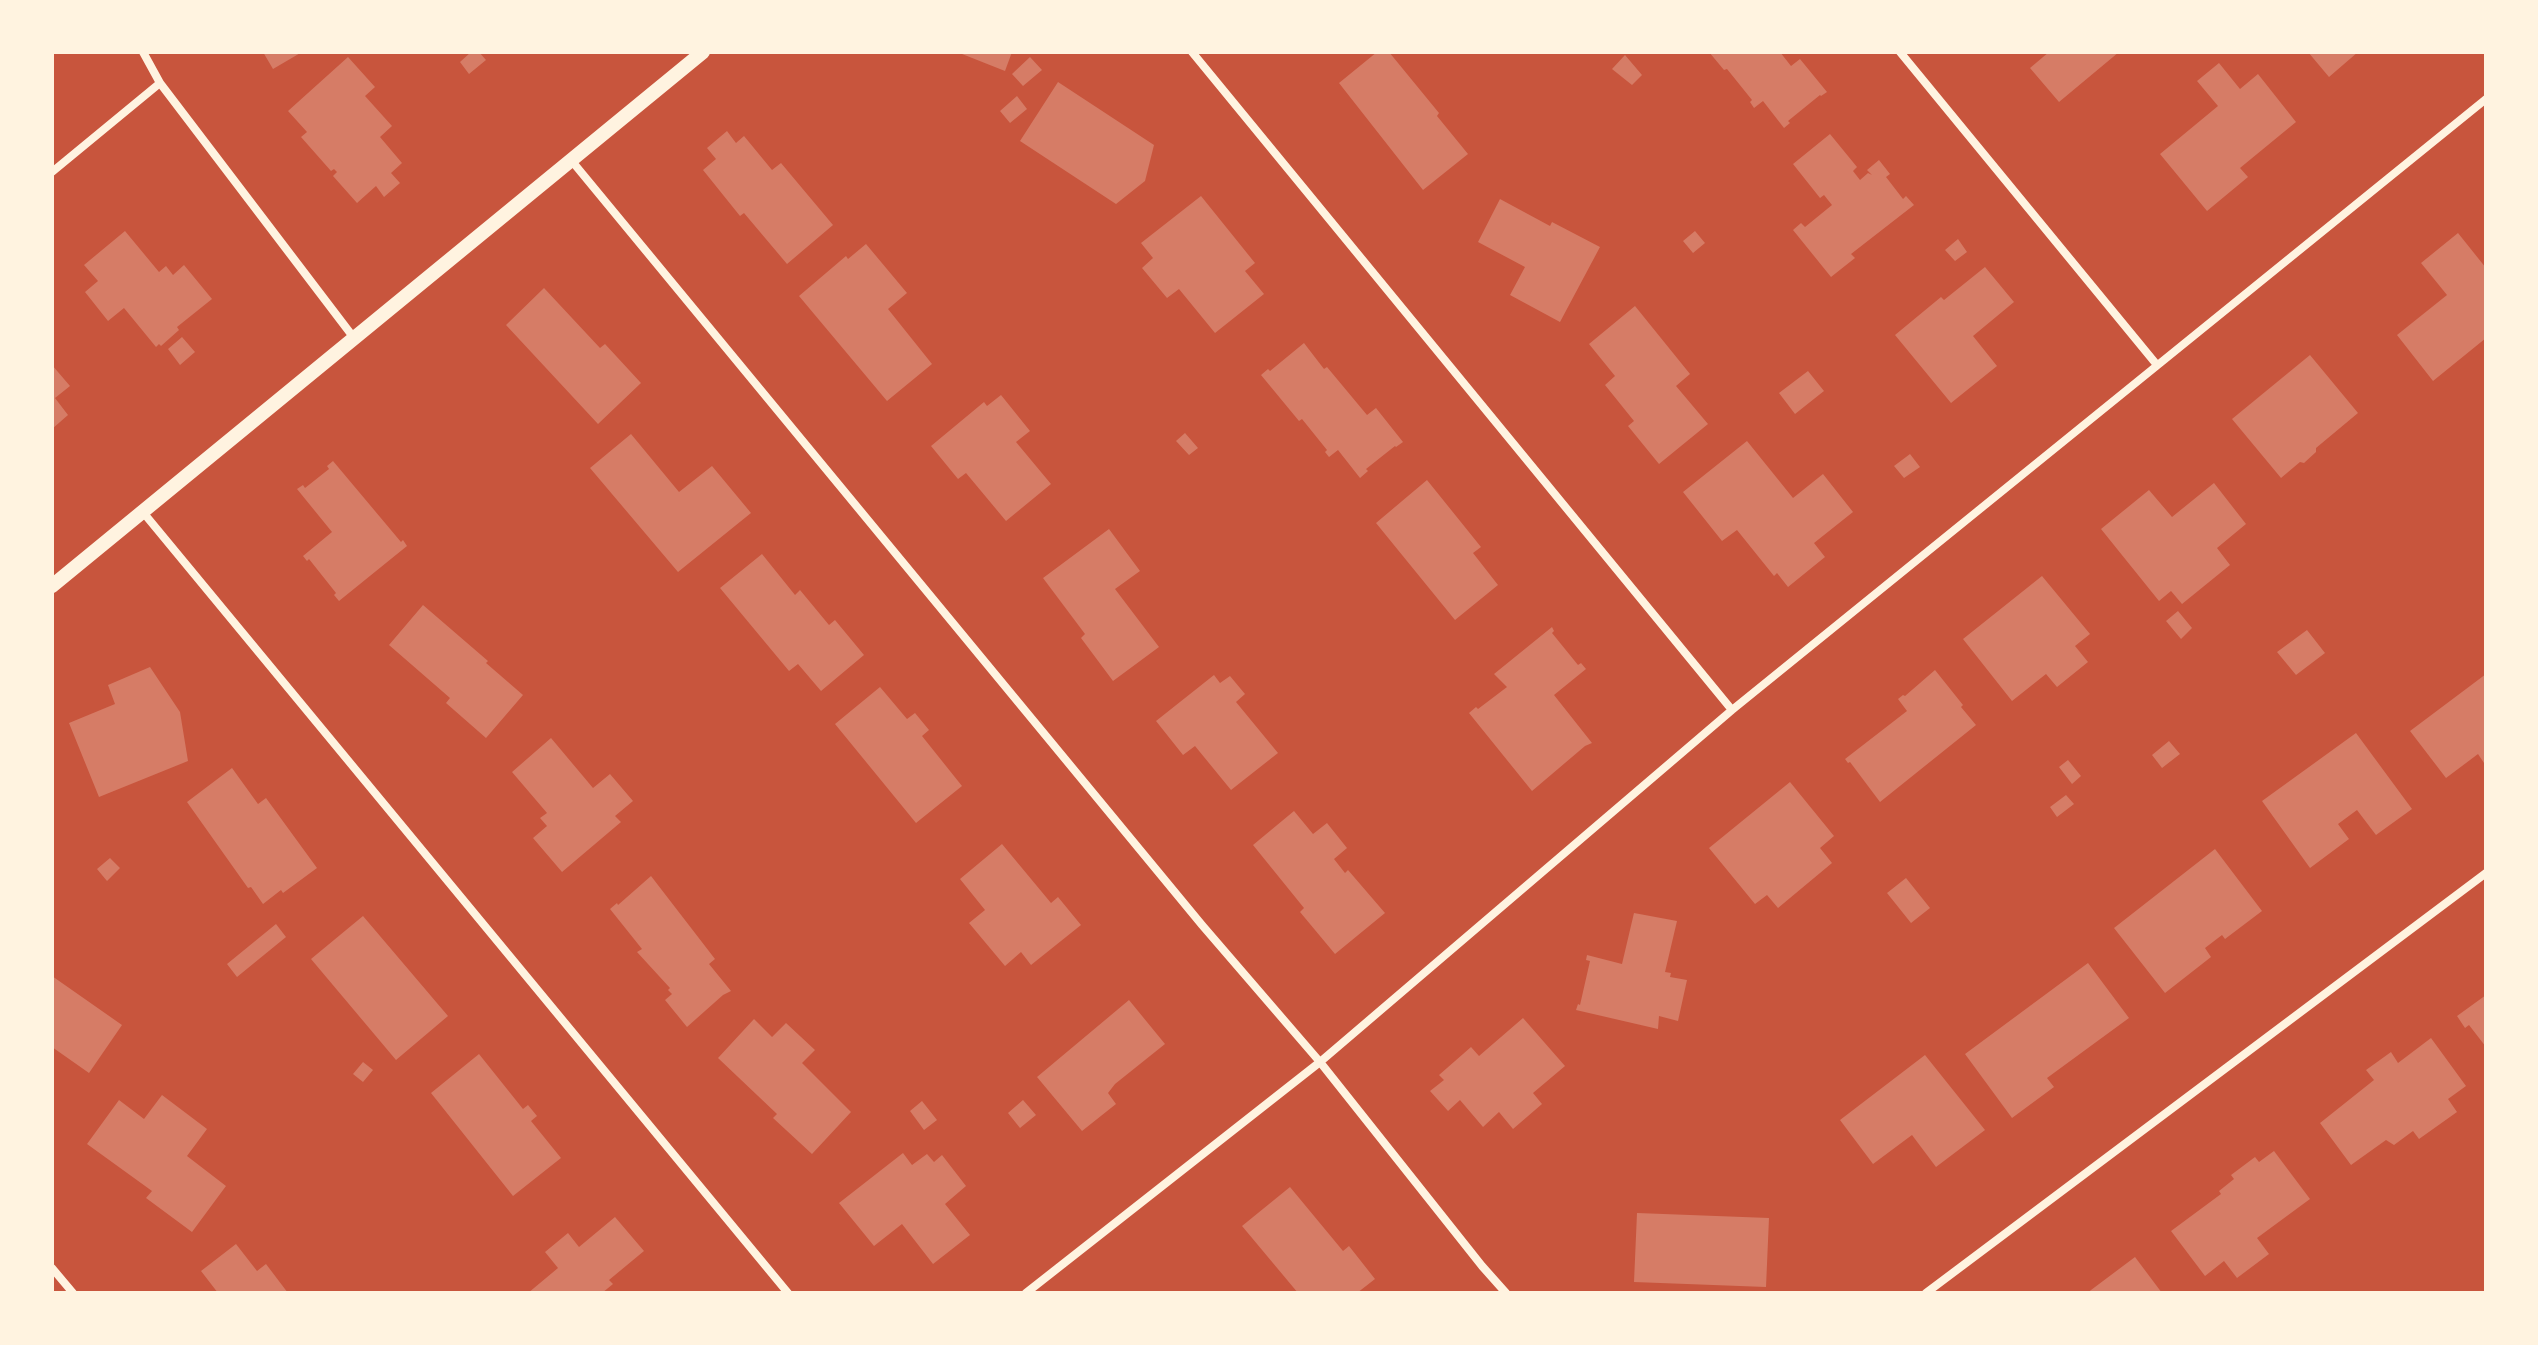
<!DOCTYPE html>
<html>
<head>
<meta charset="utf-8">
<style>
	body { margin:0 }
	#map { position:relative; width:2538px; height:1345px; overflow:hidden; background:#c8553d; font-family:Roboto,sans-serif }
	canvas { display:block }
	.frame { position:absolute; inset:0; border:54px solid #fff3e0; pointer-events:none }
</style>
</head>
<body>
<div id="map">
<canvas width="2538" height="1345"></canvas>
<div class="frame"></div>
</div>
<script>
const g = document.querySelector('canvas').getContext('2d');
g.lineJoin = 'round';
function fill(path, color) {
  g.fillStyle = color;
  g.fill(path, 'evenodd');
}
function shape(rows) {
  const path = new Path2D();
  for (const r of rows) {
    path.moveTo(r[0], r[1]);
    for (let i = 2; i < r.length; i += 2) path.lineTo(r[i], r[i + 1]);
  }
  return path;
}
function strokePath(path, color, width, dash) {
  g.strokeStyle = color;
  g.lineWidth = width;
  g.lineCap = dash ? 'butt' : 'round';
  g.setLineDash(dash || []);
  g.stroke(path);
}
const building = shape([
	[263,52,302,52,273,69],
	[471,52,479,52,486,60,469,74,460,62],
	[957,52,1012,52,1005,71],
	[1377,52,1389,52,1439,113,1437,116,1468,154,1423,190,1339,83],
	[1709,52,1780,52,1791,66,1800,59,1827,92,1821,96,1820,95,1788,121,1790,123,1784,128,1763,101,1754,108,1750,102,1752,100,1727,69,1724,70],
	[2049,52,2119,52,2059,102,2030,68],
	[2308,52,2358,52,2329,77],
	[1625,55,1642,75,1632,85,1612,69],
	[348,57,375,87,365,96,392,126,380,137,402,163,391,173,400,183,384,197,376,186,357,203,333,176,337,172,334,169,331,171,301,137,307,132,288,111],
	[1030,57,1042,70,1023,86,1012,74],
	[2219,63,2240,89,2258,74,2296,122,2240,168,2248,177,2207,211,2160,154,2218,106,2197,81],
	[1058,82,1154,145,1145,181,1116,204,1020,141],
	[1017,96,1027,109,1010,123,1000,111],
	[727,131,736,143,744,136,772,170,781,163,833,225,787,264,744,213,740,216,703,170,716,159,707,148],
	[1830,134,1857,167,1853,171,1860,180,1868,173,1872,175,1867,170,1879,160,1890,174,1886,177,1903,199,1906,196,1914,205,1851,254,1855,258,1831,277,1793,230,1801,223,1805,227,1832,205,1824,195,1820,198,1793,164],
	[1201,196,1255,263,1245,271,1264,294,1215,333,1179,289,1167,298,1142,268,1153,258,1141,243],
	[1500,199,1550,226,1552,222,1600,247,1560,322,1510,295,1525,267,1478,242],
	[125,231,159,272,166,266,173,275,184,265,212,299,177,327,179,330,161,346,159,344,156,347,124,308,108,321,85,292,98,281,84,265],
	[1695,231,1705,243,1693,253,1683,241],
	[2458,233,2486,268,2486,338,2433,381,2397,335,2447,295,2421,263],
	[1958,239,1967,252,1955,261,1945,250],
	[866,244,907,293,888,309,932,364,887,401,799,296,846,256,848,259],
	[1985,267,2014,302,1973,336,1997,366,1951,403,1895,335,1941,297,1944,300],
	[544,288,600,348,605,344,641,383,598,424,506,325],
	[1635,306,1690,374,1676,386,1708,424,1659,464,1628,426,1634,421,1605,385,1615,376,1589,344],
	[182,337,195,352,180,365,168,349],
	[1304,343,1324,369,1327,367,1367,415,1376,408,1403,442,1396,447,1395,446,1366,469,1368,471,1360,478,1338,450,1329,457,1325,452,1327,450,1302,419,1299,421,1261,375,1268,369,1270,371],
	[2310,355,2358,413,2316,448,2316,452,2304,463,2300,462,2281,478,2232,419],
	[52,365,70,386,55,398,68,415,52,429],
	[1808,371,1824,391,1795,414,1779,393],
	[1001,395,1030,431,1016,442,1051,484,1006,521,966,473,958,479,931,446,984,402,987,406],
	[1185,433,1198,448,1189,455,1176,441],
	[631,434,679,492,712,466,751,513,678,572,590,468],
	[1747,441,1793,498,1823,474,1853,512,1814,543,1825,557,1788,587,1777,573,1774,576,1737,530,1722,541,1683,492],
	[1910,454,1920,467,1904,478,1894,466],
	[333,461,401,542,403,540,407,546,339,601,334,595,336,593,309,559,307,561,303,556,332,532,297,489,303,485,305,488,329,469,327,466],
	[1427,480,1481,547,1473,553,1498,585,1455,620,1376,523],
	[2214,483,2246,524,2217,548,2230,565,2182,604,2171,591,2159,601,2101,529,2149,490,2172,517],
	[1109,529,1140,571,1115,589,1159,647,1113,681,1081,638,1085,634,1043,578],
	[762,554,795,595,800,590,829,625,835,620,864,655,821,691,798,664,789,671,720,588],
	[2042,576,2090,634,2075,646,2088,662,2057,687,2046,674,2012,701,1963,639],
	[423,605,488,661,486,663,523,695,486,738,446,703,450,698,389,645],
	[2178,611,2192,628,2181,639,2166,621],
	[1552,627,1554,631,1552,633,1578,665,1581,663,1586,669,1554,695,1592,743,1585,746,1532,791,1469,713,1476,707,1478,709,1507,687,1494,674],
	[2307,630,2325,653,2296,675,2277,652],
	[150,667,180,712,188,761,99,797,69,723,115,704,108,685],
	[1935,670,1963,705,1961,707,1976,725,1880,802,1850,762,1848,763,1845,759,1907,711,1898,699,1903,695,1905,696],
	[2486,674,2486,766,2478,754,2446,778,2410,731],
	[1214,675,1220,683,1230,676,1245,694,1236,702,1278,753,1231,790,1195,746,1183,755,1156,721],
	[880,687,907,719,915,713,929,730,922,736,962,786,916,823,835,724],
	[2356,733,2412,809,2376,835,2357,810,2338,824,2349,839,2310,868,2262,801],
	[551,738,593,788,610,774,633,801,615,816,621,822,562,872,533,838,547,826,540,818,547,813,512,772],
	[2169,741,2180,754,2162,768,2152,755],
	[2068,760,2081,776,2072,784,2059,767],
	[232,768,258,804,266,798,317,868,283,893,281,890,263,904,251,887,248,888,187,802],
	[1790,782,1834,836,1820,848,1832,863,1778,908,1767,895,1755,904,1709,848],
	[2066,795,2074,804,2057,817,2050,807],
	[1294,811,1313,834,1327,823,1347,848,1334,859,1345,873,1348,870,1385,913,1335,954,1300,912,1304,908,1253,845],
	[1002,844,1051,903,1058,897,1081,925,1031,965,1021,952,1005,966,969,923,985,910,960,879],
	[2215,849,2262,911,2225,939,2222,935,2205,948,2211,957,2165,993,2114,928],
	[110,858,120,868,107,881,97,869],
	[651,876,715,959,709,964,731,991,723,995,687,1027,665,1000,672,994,668,990,670,988,637,952,642,949,610,909,617,903,618,905],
	[1906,878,1930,908,1911,923,1887,893],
	[1634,913,1677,921,1665,972,1671,973,1670,977,1687,980,1678,1021,1659,1016,1658,1029,1576,1010,1578,1004,1580,1005,1590,961,1586,960,1587,955,1622,964],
	[363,916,448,1016,396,1060,311,959],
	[276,924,286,937,237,977,227,964],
	[2088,963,2129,1018,2047,1078,2054,1087,2012,1118,1965,1054],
	[52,976,122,1025,89,1073,52,1047],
	[2486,995,2486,1047,2469,1025,2465,1028,2457,1016],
	[1129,1000,1165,1044,1115,1084,1108,1093,1116,1104,1082,1131,1037,1077],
	[1523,1018,1565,1066,1533,1093,1542,1104,1513,1129,1499,1112,1483,1127,1460,1100,1448,1111,1430,1091,1444,1080,1439,1075,1471,1047,1479,1056],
	[754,1019,772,1037,786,1023,815,1050,802,1063,851,1112,812,1154,773,1118,777,1114,718,1058],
	[2431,1038,2466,1086,2448,1099,2457,1112,2419,1139,2413,1131,2394,1145,2386,1140,2351,1165,2320,1123,2374,1080,2366,1070,2391,1052,2398,1063],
	[479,1054,523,1109,528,1105,537,1116,531,1121,561,1158,513,1196,431,1093],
	[1925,1055,1985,1130,1936,1167,1912,1135,1873,1164,1840,1120],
	[363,1062,373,1070,363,1082,353,1074],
	[162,1095,207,1129,187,1156,226,1186,192,1232,146,1198,152,1191,87,1144,119,1100,144,1119],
	[1023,1100,1036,1115,1020,1128,1008,1113],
	[922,1101,937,1120,924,1130,910,1111],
	[2274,1151,2310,1199,2257,1238,2269,1254,2237,1278,2224,1261,2205,1276,2171,1231,2221,1194,2219,1191,2234,1179,2231,1175,2255,1157,2259,1162],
	[903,1153,912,1165,927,1154,934,1162,942,1155,966,1186,945,1204,970,1235,933,1264,902,1224,874,1246,839,1203],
	[1290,1187,1343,1251,1349,1246,1375,1279,1357,1293,1298,1293,1242,1226],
	[1637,1213,1769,1218,1766,1287,1634,1282],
	[615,1217,644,1251,609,1280,613,1284,602,1293,528,1293,558,1268,545,1252,568,1233,579,1247],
	[236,1244,257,1271,266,1264,288,1293,218,1293,201,1271],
	[2135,1257,2162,1293,2087,1293]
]);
const minor = shape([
	[143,52,160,83,354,338],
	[1192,52,1732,710],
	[1900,52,2157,365],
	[571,160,1202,925,1320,1062,1482,1266,1506,1293],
	[52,172,160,83],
	[142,511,788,1293],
	[52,1268,73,1293],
	[1026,1293,1320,1062,1732,710,2486,99],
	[1926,1293,2486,873]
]);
const tertiary = shape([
	[52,586,703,52]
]);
fill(building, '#d67c66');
strokePath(minor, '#fff3e0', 8);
strokePath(tertiary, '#fff3e0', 14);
</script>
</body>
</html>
